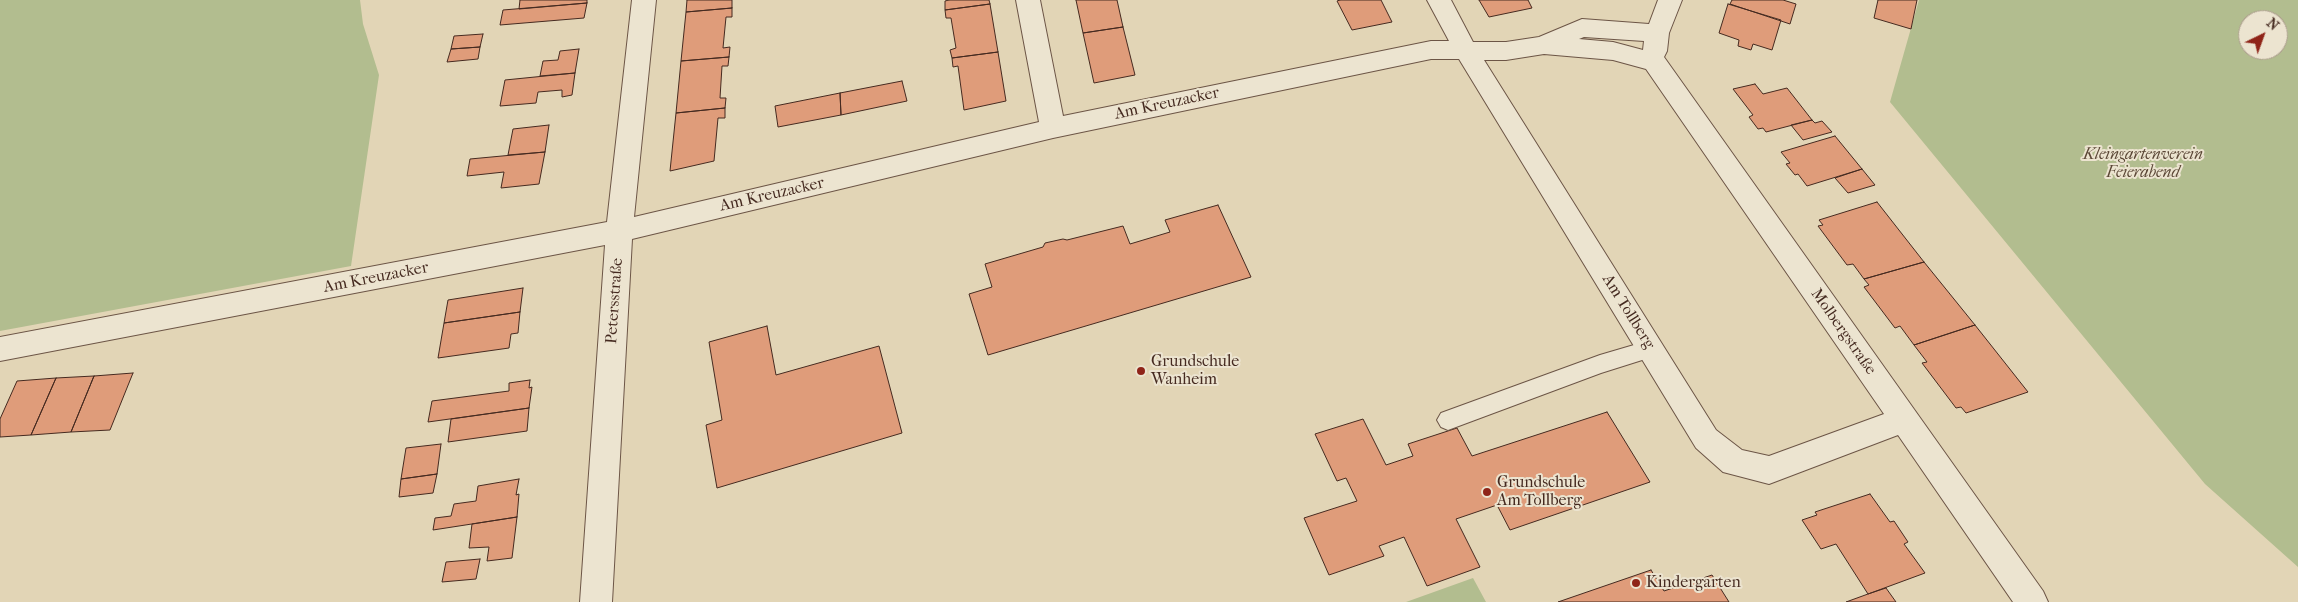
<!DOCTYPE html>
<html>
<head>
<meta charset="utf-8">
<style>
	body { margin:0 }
	#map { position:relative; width:2298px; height:602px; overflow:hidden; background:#e2d5b6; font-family:"IM FELL French Canon",serif }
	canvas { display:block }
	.north { position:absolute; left:2238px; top:10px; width:50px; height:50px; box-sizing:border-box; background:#ece4d0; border:1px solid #a99a8a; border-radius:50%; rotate:42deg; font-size:14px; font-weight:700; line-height:20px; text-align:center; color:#452a20 }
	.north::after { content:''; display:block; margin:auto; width:18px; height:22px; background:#8f2418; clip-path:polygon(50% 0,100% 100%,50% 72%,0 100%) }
</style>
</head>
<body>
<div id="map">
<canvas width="2298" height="602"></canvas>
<div class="north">N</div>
</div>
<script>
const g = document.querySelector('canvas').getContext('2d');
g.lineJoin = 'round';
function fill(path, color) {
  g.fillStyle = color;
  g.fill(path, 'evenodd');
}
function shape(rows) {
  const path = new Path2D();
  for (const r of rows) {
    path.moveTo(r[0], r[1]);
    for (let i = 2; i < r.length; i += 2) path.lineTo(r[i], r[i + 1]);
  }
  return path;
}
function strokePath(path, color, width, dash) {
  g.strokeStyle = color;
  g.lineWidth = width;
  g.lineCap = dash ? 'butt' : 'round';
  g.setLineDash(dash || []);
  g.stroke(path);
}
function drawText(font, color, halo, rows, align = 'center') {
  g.font = font + ' "IM FELL French Canon",serif';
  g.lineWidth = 4;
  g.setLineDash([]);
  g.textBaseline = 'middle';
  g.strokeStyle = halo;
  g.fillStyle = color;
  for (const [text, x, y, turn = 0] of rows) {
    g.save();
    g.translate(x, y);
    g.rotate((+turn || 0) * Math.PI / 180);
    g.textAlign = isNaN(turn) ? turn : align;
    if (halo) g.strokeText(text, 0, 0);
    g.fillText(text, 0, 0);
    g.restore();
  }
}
const green = shape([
	[0,0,360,0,363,24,379,75,351,266,0,331],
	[1919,0,2298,0,2298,567,2205,484,1890,102],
	[2248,20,2278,20,2278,50,2248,50],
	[1473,578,1486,602,1406,602]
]);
const building = shape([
	[520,0,587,0,587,3,519,9,520,0],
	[687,0,732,0,732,8,686,12,687,0],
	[949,0,989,0,990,4,945,10,945,1,949,0],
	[1076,0,1117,0,1123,27,1083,33,1076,0],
	[1340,0,1381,0,1392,22,1352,30,1337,1,1340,0],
	[1479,0,1528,0,1532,8,1489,17,1479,0],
	[1732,0,1783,0,1796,4,1790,24,1730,4,1732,0],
	[1878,0,1917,0,1911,29,1874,18,1878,0],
	[587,3,584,18,500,25,503,10,587,3],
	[990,4,998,52,952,58,950,50,956,48,951,18,946,18,945,10,990,4],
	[1728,4,1781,20,1772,50,1753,44,1751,50,1738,46,1739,40,1719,33,1728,4],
	[732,8,732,17,726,17,723,48,730,47,729,57,681,61,686,12,732,8],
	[1123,27,1135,75,1094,83,1083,33,1123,27],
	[483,34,480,47,451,49,454,36,483,34],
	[480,47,478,59,447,62,451,49,480,47],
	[579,49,575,73,540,76,543,61,558,60,560,51,579,49],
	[998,52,1006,101,964,110,958,66,953,67,952,58,998,52],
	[729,57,728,66,722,66,720,98,726,98,725,108,676,113,681,61,729,57],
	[575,73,572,95,562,97,562,90,538,92,536,103,500,106,505,80,575,73],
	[902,81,907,101,841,115,840,93,902,81],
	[1755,84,1763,94,1787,88,1812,120,1766,132,1763,128,1758,129,1749,117,1753,115,1733,89,1755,84],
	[840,93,841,115,778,127,775,106,840,93],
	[725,108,725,118,718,118,714,161,670,171,676,113,725,108],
	[1812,120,1815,123,1822,121,1832,132,1803,140,1791,125,1812,120],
	[549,125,545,152,508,155,513,129,549,125],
	[1835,136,1862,169,1807,186,1798,174,1795,175,1786,164,1790,163,1781,152,1835,136],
	[545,152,539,184,501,188,504,172,467,176,470,159,545,152],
	[1862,169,1875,185,1848,193,1835,178,1862,169],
	[1877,202,1924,262,1864,279,1853,264,1847,265,1818,226,1823,225,1819,220,1877,202],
	[1218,205,1251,277,988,355,969,294,992,287,985,264,1043,247,1045,243,1063,239,1067,240,1123,226,1130,244,1170,232,1165,220,1218,205],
	[1924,262,1975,325,1914,345,1900,326,1895,328,1864,287,1869,285,1864,279,1924,262],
	[523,288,520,312,444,323,448,300,523,288],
	[520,312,518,333,511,334,509,348,438,358,444,323,520,312],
	[1975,325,2028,392,1966,413,1961,407,1956,408,1922,363,1927,362,1914,345,1975,325],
	[767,326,776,375,879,346,902,433,717,488,706,425,722,420,709,342,767,326],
	[133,373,110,430,71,432,94,376,133,373],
	[94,376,71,432,31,435,56,378,94,376],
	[56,378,31,435,0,437,0,419,17,381,56,378],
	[530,380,529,388,532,387,529,408,428,422,432,401,509,391,509,383,530,380],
	[529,408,527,431,448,442,451,419,529,408],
	[1607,412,1650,482,1510,530,1497,505,1456,519,1480,567,1427,586,1404,537,1379,546,1384,556,1329,575,1304,518,1357,501,1346,478,1337,481,1315,434,1363,419,1386,465,1413,456,1408,444,1457,428,1472,456,1607,412],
	[441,444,437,474,401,479,406,448,441,444],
	[437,474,433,493,399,497,401,479,437,474],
	[519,479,516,495,519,494,517,517,433,530,435,518,451,516,454,504,476,501,478,486,519,479],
	[1870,494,1890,522,1894,521,1908,542,1904,544,1925,573,1868,594,1836,544,1821,549,1802,520,1817,515,1815,512,1870,494],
	[517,517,512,558,487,561,489,547,469,548,472,524,517,517],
	[480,559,476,579,442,582,446,562,480,559],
	[1651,570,1664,591,1712,575,1729,602,1558,602,1651,570],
	[1886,588,1896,602,1846,602,1868,594,1886,588]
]);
const lane = shape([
	[1651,340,1658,343,1661,349,1658,355,1601,373,1448,430,1441,427,1437,420,1441,413,1600,355,1651,340]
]);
const street = shape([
	[632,0,656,0,634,217,1039,122,1016,0,1040,0,1063,116,1431,41,1449,41,1427,0,1451,0,1473,42,1506,42,1539,37,1582,19,1649,24,1658,0,1682,0,1669,33,1667,51,1664,57,2043,591,2048,602,2013,602,1898,435,1769,484,1723,472,1696,448,1459,59,1431,59,1053,138,632,239,612,602,580,602,605,245,0,361,0,337,607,222,632,0],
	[1584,37,1644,41,1643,50,1613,42,1579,39,1584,37],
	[1544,54,1613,60,1646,69,1884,414,1769,456,1742,450,1716,430,1484,60,1506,60,1544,54]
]);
const markers = [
	[1141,371,5,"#8f2418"],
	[1487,492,5,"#8f2418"],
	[1636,583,5,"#8f2418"]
];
const streetNames = [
	["Am Kreuzacker",1167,104,-12],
	["Am Kreuzacker",772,195,-13],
	["Am Kreuzacker",376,278,-11],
	["Petersstraße",615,301,-86],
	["Am Tollberg",1628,312,58],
	["Molbergstraße",1843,332,55]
];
const parkNames = [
	["Kleingartenverein",2143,155],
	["Feierabend",2143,173]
];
const poiNames = [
	["Grundschule",1151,362],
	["Wanheim",1151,380],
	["Grundschule",1497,483],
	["Am Tollberg",1497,501],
	["Kindergarten",1646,583]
];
fill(green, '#b2bd8f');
fill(building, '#df9c7a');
strokePath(building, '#452a20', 1);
strokePath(lane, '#6c5546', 2);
strokePath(street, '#6c5546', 2);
fill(lane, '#ece4d0');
fill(street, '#ece4d0');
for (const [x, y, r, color] of markers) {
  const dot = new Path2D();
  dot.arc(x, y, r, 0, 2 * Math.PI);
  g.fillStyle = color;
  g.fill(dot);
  strokePath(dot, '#ece4d0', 2);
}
drawText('16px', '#452a20', '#ece4d0', streetNames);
drawText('italic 16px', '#5b4736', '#ece4d0', parkNames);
drawText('16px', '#452a20', '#ece4d0', poiNames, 'left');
</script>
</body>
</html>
